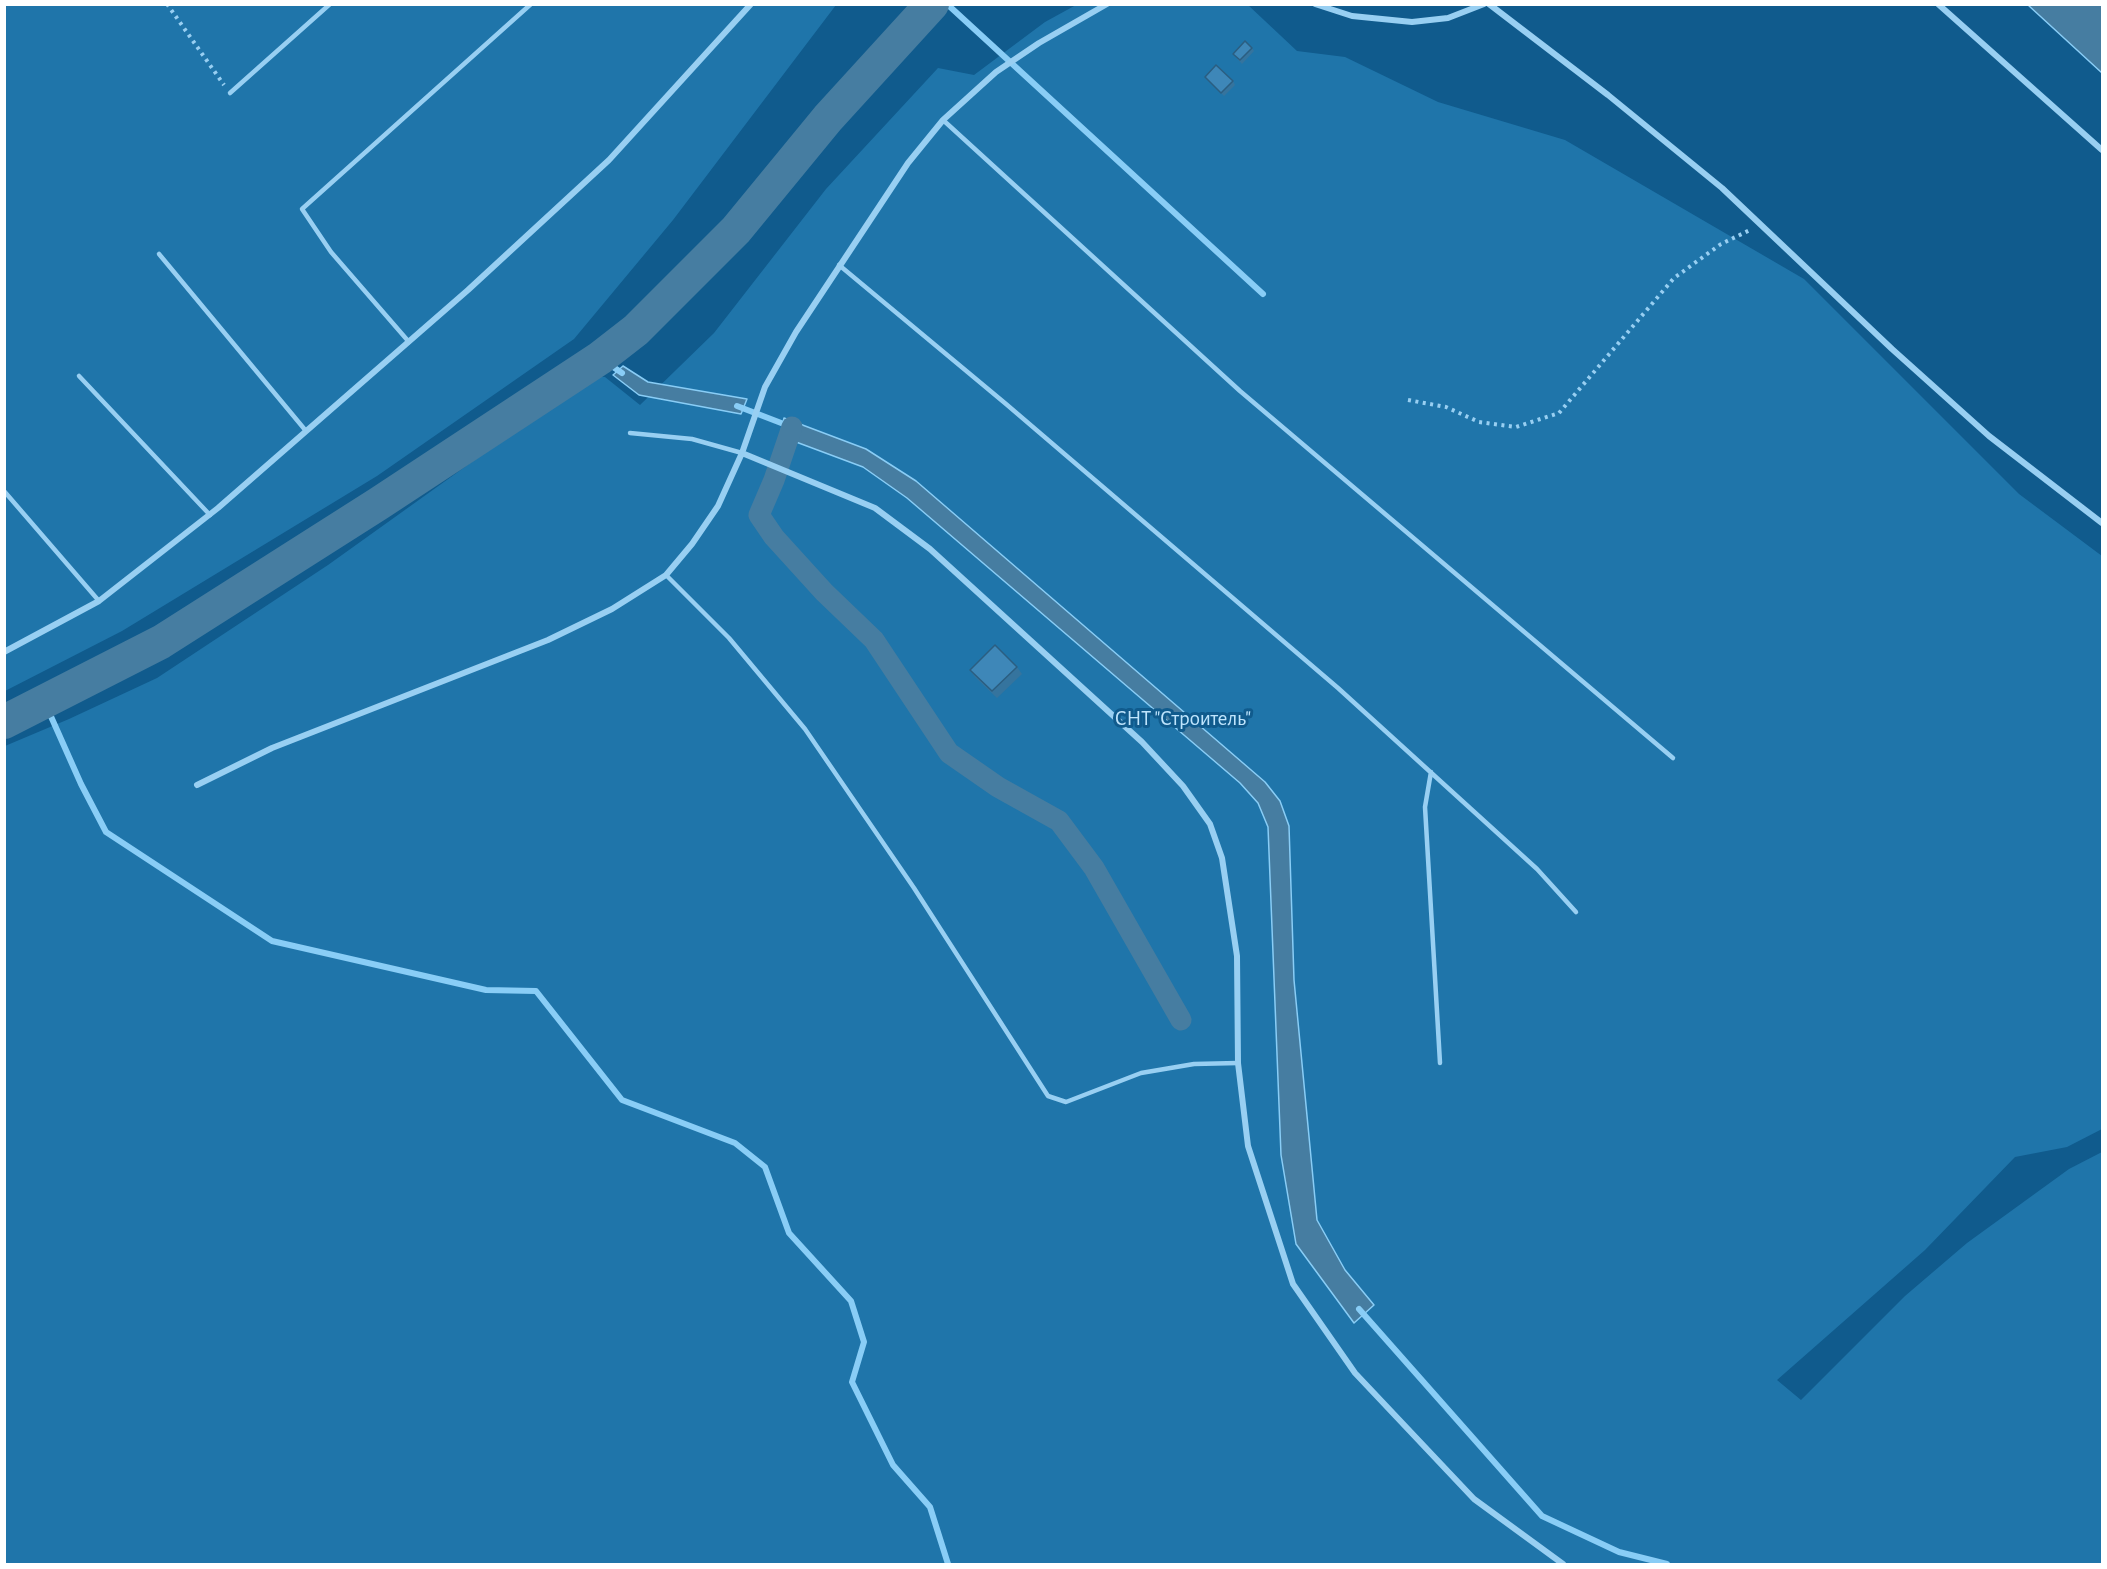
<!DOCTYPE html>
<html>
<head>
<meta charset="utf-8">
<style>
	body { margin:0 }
	#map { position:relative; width:2107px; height:1569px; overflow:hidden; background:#105b8d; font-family:"Alegreya Sans",sans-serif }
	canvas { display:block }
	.frame { position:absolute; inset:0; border:6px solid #fff; pointer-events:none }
</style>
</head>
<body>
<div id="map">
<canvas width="2107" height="1569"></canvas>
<div class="frame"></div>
</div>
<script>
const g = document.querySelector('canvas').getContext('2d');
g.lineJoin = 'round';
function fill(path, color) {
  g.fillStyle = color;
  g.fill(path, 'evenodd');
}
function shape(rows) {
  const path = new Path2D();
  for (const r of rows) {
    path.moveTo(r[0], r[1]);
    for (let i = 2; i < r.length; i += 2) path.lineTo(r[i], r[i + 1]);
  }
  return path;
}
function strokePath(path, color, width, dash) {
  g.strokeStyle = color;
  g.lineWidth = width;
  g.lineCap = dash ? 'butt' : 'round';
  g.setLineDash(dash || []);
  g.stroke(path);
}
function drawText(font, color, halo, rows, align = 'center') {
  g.font = font + ' "Alegreya Sans",sans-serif';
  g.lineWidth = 6;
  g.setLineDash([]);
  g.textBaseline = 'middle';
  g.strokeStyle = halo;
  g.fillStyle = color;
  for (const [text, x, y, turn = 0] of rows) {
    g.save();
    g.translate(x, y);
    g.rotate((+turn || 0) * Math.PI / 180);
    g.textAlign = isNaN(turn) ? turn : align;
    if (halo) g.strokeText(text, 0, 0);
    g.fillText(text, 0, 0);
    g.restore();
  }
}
const green = shape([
	[5,5,836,5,673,220,574,339,377,476,122,631,5,691],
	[1076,5,1248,5,1297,51,1345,57,1438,102,1565,140,1804,279,2019,494,2102,556,2102,1129,2067,1147,2015,1157,1925,1250,1777,1380,1801,1400,1905,1296,1967,1243,2069,1169,2102,1152,2102,1564,5,1564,5,746,69,719,157,678,328,565,592,376,605,377,640,405,714,333,826,189,938,68,974,75,1045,22]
]);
const water = shape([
	[2028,5,2102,5,2102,73,2028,5],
	[623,366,648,382,747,399,741,414,639,395,613,375,623,366],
	[784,418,866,449,916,481,1265,782,1280,801,1289,826,1294,980,1317,1220,1345,1270,1374,1305,1354,1323,1296,1244,1281,1155,1268,827,1258,803,1240,783,907,498,863,467,780,436,784,418]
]);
const stream = shape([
	[947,4,1263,294],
	[600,358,622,373],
	[737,406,789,426],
	[45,703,81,784,106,832,272,941,486,990,536,991,622,1100,735,1143,765,1167,789,1233,851,1301,864,1342,852,1382,893,1465,930,1507,948,1564],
	[1359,1309,1542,1516,1619,1552,1667,1564]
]);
const canal = shape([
	[792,427,774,480,759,515,774,537,824,592,874,640,949,753,998,787,1059,821,1094,868,1181,1020]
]);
const river = shape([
	[4,722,161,642,378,504,600,358,636,330,736,230,828,118,932,4]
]);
const path = shape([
	[167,4,224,85],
	[1408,400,1446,407,1479,422,1516,427,1559,413,1674,278,1721,244,1750,230]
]);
const lane = shape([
	[230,93,330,4],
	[943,120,1240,391,1673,758],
	[159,254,306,431],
	[839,265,1006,404,1338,688,1537,869,1576,912],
	[409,342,331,252,302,209,531,4],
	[79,376,210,515],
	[630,433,692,439,742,453],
	[4,491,99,601],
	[666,575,729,638,805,729,914,888,1048,1096,1066,1102,1141,1073,1194,1064,1238,1063],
	[1431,772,1425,807,1440,1063]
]);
const street = shape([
	[1315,4,1352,16,1412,22,1448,18,1484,4],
	[1489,4,1608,95,1722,188,1892,349,1989,436,2102,523],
	[1938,4,2102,150],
	[742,453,875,508,930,549,1142,742,1183,786,1210,824,1222,858,1237,956,1238,1063,1248,1146,1293,1284,1355,1373,1474,1499,1563,1564],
	[4,652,99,601,218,508,468,290,609,160,751,4],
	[197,785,272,748,548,640,612,609,666,575,692,544,718,506,742,453,765,387,796,332,908,163,943,120,996,72,1039,43,1107,4]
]);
const wall = shape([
	[1252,48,1254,51,1242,64,1233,54],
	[1205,77,1233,81,1235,85,1224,96],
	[1017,667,1022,674,997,698,975,677,970,670]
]);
const building = shape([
	[1245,41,1252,48,1240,60,1233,54,1245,41],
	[1216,65,1233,81,1221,93,1205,77,1216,65],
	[995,645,1017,667,992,691,970,670,995,645]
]);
const parkNames = [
	["СНТ \"Строитель\"",1183,719]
];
fill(green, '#1f75aa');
fill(water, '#467da1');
strokePath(water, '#89cdf6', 1.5);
strokePath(stream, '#89cdf6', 6);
strokePath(canal, '#467da1', 21);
strokePath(river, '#467da1', 34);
strokePath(path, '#98cff2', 4, [3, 4.5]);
strokePath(lane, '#98cff2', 4.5);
strokePath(street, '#98cff2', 6);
fill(wall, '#35749e');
fill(building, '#3e87b8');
strokePath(building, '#2b5e81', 1.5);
drawText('21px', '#bfe5fd', '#105b8d', parkNames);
</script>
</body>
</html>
